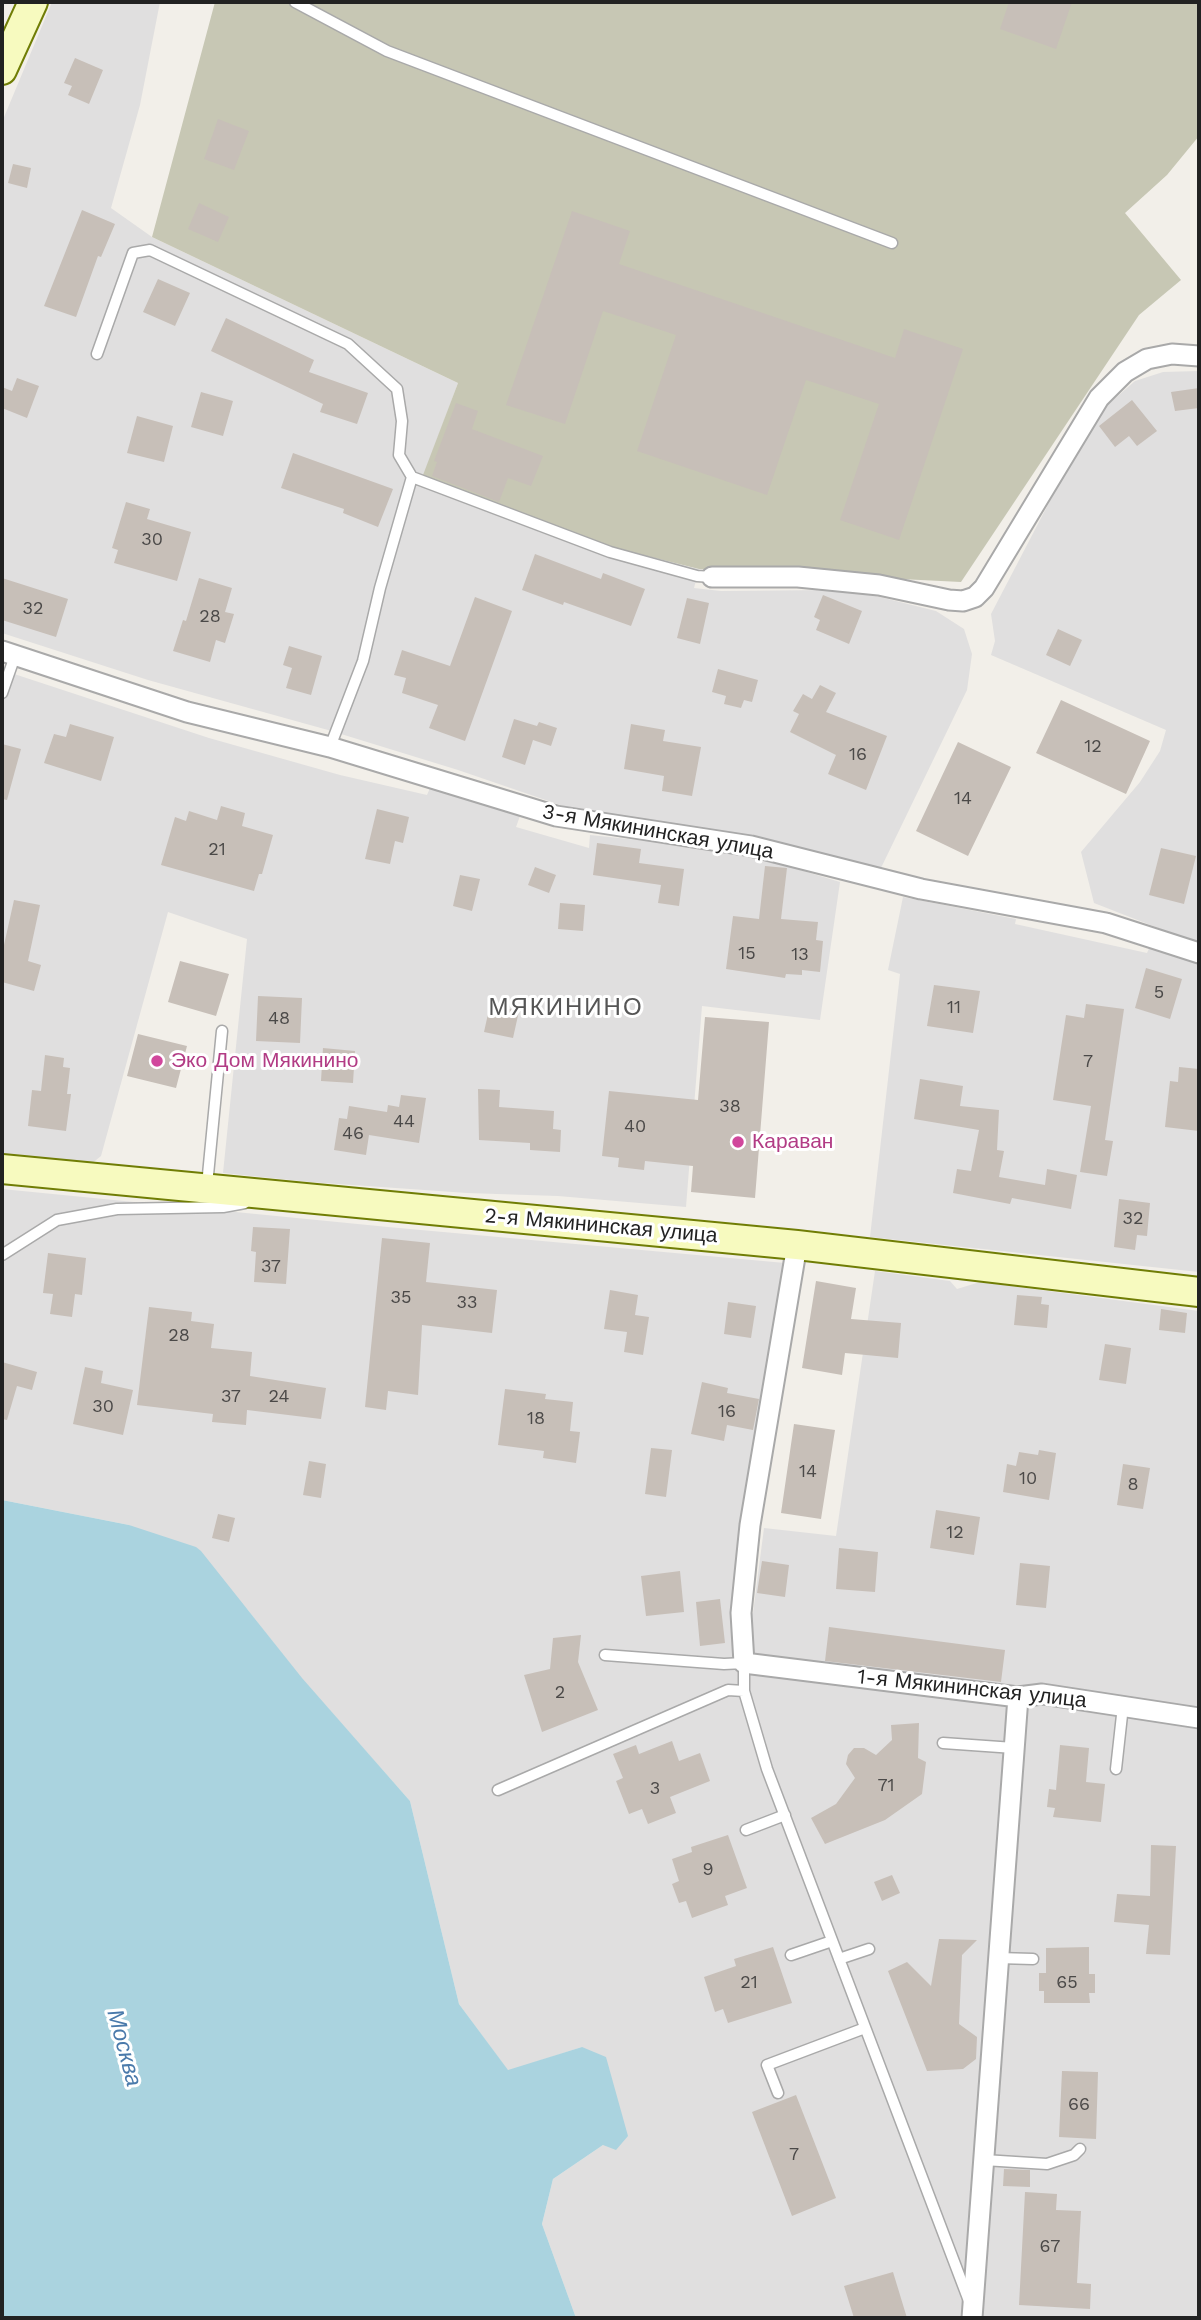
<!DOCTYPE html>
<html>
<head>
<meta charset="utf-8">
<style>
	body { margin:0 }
	#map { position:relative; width:1201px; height:2320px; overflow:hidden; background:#f2efe9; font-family:"Work Sans",sans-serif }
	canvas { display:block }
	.frame { position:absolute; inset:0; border:4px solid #222; pointer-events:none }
</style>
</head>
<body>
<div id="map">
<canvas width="1201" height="2320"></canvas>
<div class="frame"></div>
</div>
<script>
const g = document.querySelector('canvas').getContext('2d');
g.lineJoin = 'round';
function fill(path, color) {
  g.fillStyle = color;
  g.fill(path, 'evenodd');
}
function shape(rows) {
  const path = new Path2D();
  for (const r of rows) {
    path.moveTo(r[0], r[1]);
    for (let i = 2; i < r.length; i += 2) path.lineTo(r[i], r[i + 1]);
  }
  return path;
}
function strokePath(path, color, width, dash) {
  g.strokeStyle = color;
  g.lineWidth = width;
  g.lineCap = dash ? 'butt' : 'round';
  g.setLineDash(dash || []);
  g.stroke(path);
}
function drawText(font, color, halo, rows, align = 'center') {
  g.font = font + ' "Work Sans",sans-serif';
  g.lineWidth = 6;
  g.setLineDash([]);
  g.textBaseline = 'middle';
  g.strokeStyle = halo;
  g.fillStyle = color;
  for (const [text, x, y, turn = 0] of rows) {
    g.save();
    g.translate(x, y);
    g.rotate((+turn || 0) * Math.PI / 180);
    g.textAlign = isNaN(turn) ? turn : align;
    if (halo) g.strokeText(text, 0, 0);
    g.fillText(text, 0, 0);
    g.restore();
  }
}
const residential = shape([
	[52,2,160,2,140,105,111,208,152,237,458,383,424,475,615,548,699,569,694,588,721,591,829,590,864,593,936,611,964,629,972,654,967,690,880,870,838,857,750,840,652,825,566,807,458,770,328,730,148,680,2,633,2,122],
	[1199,371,1199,944,1094,903,1081,852,1140,782,1160,751,1166,730,991,655,995,641,991,614,1065,472,1104,408,1135,381,1163,372],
	[2,670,209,738,340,775,427,795,430,788,520,816,516,827,589,848,590,835,676,844,767,860,840,882,820,1020,702,1006,686,1207,558,1196,467,1193,310,1182,223,1173,247,939,168,912,101,1156,85,1169,2,1161],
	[903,897,1016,919,1015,924,1147,953,1151,944,1199,960,1199,1272,870,1237,900,974,888,970],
	[2,1189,388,1227,785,1263,734,1583,733,1613,753,1613,764,1528,836,1536,875,1271,950,1281,957,1289,980,1282,1199,1311,1199,2318,576,2318,542,2224,553,2179,603,2145,582,2047,508,2071,459,2004,410,1801,301,1678,247,1609,129,1525,2,1500]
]);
const construction = shape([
	[215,2,1199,2,1199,136,1167,175,1125,213,1181,280,1139,315,961,582,699,569,615,548,423,475,458,383,152,237]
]);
const water = shape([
	[2,1500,129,1525,196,1547,201,1551,302,1678,410,1801,459,2004,508,2070,582,2047,606,2057,628,2136,616,2150,603,2145,553,2179,542,2224,576,2318,2,2318]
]);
const building = shape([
	[1009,2,1072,2,1056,49,1000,29],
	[75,58,103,70,89,104,68,95,72,86,64,83],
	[218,119,249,131,234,170,204,159],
	[13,164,31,168,27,188,8,183],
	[199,203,229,217,218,242,188,229],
	[82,210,115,224,101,257,98,256,76,317,44,306],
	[572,211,630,231,619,264,895,358,904,329,963,349,899,540,840,520,879,404,806,380,767,495,637,451,676,335,603,311,565,424,506,405],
	[158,279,190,293,175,326,143,312],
	[226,318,314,360,309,372,368,393,357,424,320,412,323,404,211,351],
	[17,378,39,386,27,418,2,408,2,387,12,391],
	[1199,388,1199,408,1175,411,1171,392],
	[201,392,233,401,223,436,191,427],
	[1132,400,1157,431,1137,446,1129,436,1115,447,1099,426],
	[456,403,478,411,472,429,543,456,531,486,508,478,499,502,432,476,437,462,434,461],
	[137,416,173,426,164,462,127,453],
	[293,453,393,489,378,527,343,513,344,509,281,488],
	[126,502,150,509,147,519,191,532,177,581,114,563,118,550,112,548],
	[535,554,601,579,603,573,645,589,631,626,564,602,563,605,522,590],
	[2,578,68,599,56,637,2,620],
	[199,578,232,588,225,612,234,614,225,643,216,640,210,662,173,651,183,620,186,621],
	[823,595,862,611,849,644,816,630,820,620,814,617],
	[475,597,512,611,465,741,429,728,438,705,402,693,406,678,394,675,402,650,450,666],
	[687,598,709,603,700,644,677,638],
	[1058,629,1082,640,1070,666,1046,655],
	[289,646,322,656,311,695,286,688,292,668,283,665],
	[718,669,758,680,752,702,744,700,741,708,724,704,726,696,712,692],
	[820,685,836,693,826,712,887,736,866,790,828,774,836,755,790,732,799,714,793,711,803,694,812,699],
	[1061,700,1150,741,1126,794,1036,753],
	[514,719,537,726,539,722,557,728,551,746,533,740,525,765,502,757],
	[70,724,114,737,101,781,44,763,54,734,66,737],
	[631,724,665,730,663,741,701,747,692,796,662,791,664,776,624,769],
	[958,742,1011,767,968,856,916,831],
	[2,744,21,749,7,800,2,799],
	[221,806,245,813,242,826,273,835,262,874,259,874,254,891,161,865,175,817,186,821,189,811,217,820],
	[377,809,409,817,403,843,395,841,390,864,365,859],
	[597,843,641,849,639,863,684,869,679,906,658,903,661,885,593,875],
	[1161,848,1196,856,1184,904,1149,895],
	[765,866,787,868,781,919,818,922,816,940,823,941,820,972,802,970,802,975,786,974,785,978,726,969,733,916,759,919],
	[535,867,556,875,549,893,528,885],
	[460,875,480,879,472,911,453,906],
	[14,900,40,905,28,961,41,965,34,991,2,982,2,954],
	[560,903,585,905,583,931,558,929],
	[180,961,229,974,216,1016,168,1002],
	[1146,968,1182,979,1170,1019,1135,1008],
	[934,985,980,991,973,1033,927,1026],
	[258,996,302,998,300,1043,256,1041],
	[1086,1004,1124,1009,1105,1140,1113,1141,1107,1176,1080,1172,1091,1106,1053,1100,1066,1015,1084,1018],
	[490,1005,519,1011,513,1038,484,1032],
	[705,1017,769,1022,755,1198,691,1192,693,1166,645,1161,644,1170,618,1167,619,1158,602,1156,609,1091,698,1100],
	[138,1034,187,1046,176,1088,127,1076],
	[323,1048,355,1051,353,1083,321,1081],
	[45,1055,64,1058,63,1067,70,1068,67,1094,71,1094,66,1131,28,1126,32,1090,41,1091],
	[1179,1067,1199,1069,1199,1131,1165,1127,1170,1081,1178,1082],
	[920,1079,963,1086,960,1106,999,1110,997,1150,1004,1151,999,1177,1045,1185,1047,1169,1077,1175,1071,1209,1012,1198,1010,1204,953,1193,957,1169,971,1171,979,1130,914,1119],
	[478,1089,500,1090,499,1107,554,1111,553,1129,561,1130,560,1152,530,1150,530,1143,479,1140],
	[401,1095,426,1098,419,1143,369,1135,366,1155,334,1150,339,1118,347,1119,349,1106,387,1112,388,1105,399,1107],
	[1119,1199,1150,1203,1147,1236,1137,1235,1135,1250,1114,1247],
	[253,1227,290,1229,286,1284,254,1282,256,1252,251,1251],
	[382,1238,430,1243,426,1282,497,1290,492,1333,422,1325,418,1395,388,1391,386,1410,365,1407],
	[48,1253,86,1258,82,1295,75,1294,72,1317,50,1314,53,1294,43,1293],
	[816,1281,856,1288,851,1319,901,1323,898,1358,845,1353,842,1375,802,1368],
	[610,1290,638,1295,635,1315,649,1317,643,1355,624,1352,627,1332,604,1329],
	[1017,1295,1042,1297,1041,1304,1049,1305,1047,1328,1014,1325],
	[728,1302,756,1306,751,1338,724,1334],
	[149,1307,192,1312,191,1321,214,1324,211,1348,252,1352,250,1376,326,1388,321,1419,247,1410,246,1425,212,1422,213,1414,137,1405],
	[1161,1309,1187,1313,1185,1333,1159,1330],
	[1105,1344,1131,1348,1126,1384,1099,1380],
	[2,1362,37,1372,32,1390,17,1386,7,1420,2,1419],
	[85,1367,103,1371,101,1383,133,1390,123,1435,73,1424],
	[702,1382,728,1388,727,1393,759,1399,753,1430,727,1425,724,1441,691,1434],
	[505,1389,546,1394,545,1399,573,1402,570,1431,580,1432,576,1463,543,1458,544,1451,498,1445],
	[794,1424,835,1430,821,1519,781,1513],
	[651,1448,672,1450,666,1497,645,1494],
	[1039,1450,1056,1453,1049,1500,1003,1492,1007,1464,1016,1466,1019,1452,1038,1455],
	[309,1461,326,1464,321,1498,303,1495],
	[1123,1464,1150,1468,1143,1509,1117,1505],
	[936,1510,980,1517,974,1555,930,1548],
	[218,1514,235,1518,229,1542,212,1538],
	[839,1548,878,1552,875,1592,836,1589],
	[762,1561,789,1565,785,1597,757,1593],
	[1020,1563,1050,1566,1046,1608,1016,1605],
	[680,1571,684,1612,646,1616,641,1576],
	[720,1599,725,1643,700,1646,696,1602],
	[829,1627,1005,1650,1001,1682,825,1661],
	[581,1635,578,1662,598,1710,542,1732,524,1675,550,1669,553,1638],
	[919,1723,918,1758,926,1762,922,1794,885,1820,825,1844,811,1818,836,1804,855,1778,846,1764,848,1755,854,1748,864,1748,876,1755,892,1740,891,1725],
	[672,1741,679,1761,700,1753,710,1781,670,1797,676,1813,648,1824,642,1809,629,1814,616,1781,623,1778,613,1754,636,1745,639,1754],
	[1060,1745,1089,1748,1086,1782,1105,1784,1101,1822,1053,1817,1055,1808,1047,1807,1049,1789,1056,1790],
	[728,1835,747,1888,725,1896,728,1905,692,1918,686,1901,679,1903,672,1884,679,1881,672,1859,692,1852,691,1847],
	[1151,1845,1176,1846,1170,1955,1146,1954,1149,1925,1114,1922,1117,1894,1150,1896],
	[892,1875,900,1893,882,1901,874,1882],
	[939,1939,977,1940,962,1955,959,2024,977,2037,976,2059,963,2069,927,2071,888,1971,907,1962,931,1986],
	[773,1947,792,2003,728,2023,723,2009,715,2012,704,1977,736,1966,734,1959],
	[1089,1947,1089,1974,1095,1974,1095,1993,1089,1993,1090,2003,1044,2003,1044,1991,1039,1991,1039,1973,1046,1973,1046,1948],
	[1062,2071,1098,2072,1096,2139,1059,2137],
	[796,2095,836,2198,792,2216,752,2112],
	[1004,2169,1030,2170,1030,2187,1003,2186],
	[1025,2192,1057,2194,1056,2210,1081,2211,1077,2283,1091,2284,1090,2309,1019,2305],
	[893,2272,907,2318,854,2318,844,2286]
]);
const lane = shape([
	[295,2,387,51,892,243],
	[97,354,133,253,150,250,348,344,397,389,402,421,399,455,412,477,610,552,697,576,712,577],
	[2,693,15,656],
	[330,747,363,661,380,588,412,477],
	[207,1185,222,1031],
	[2,1255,57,1220,117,1209,223,1207,245,1203],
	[605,1655,724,1664,744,1663,744,1691,767,1769,969,2301],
	[943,1743,1014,1748],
	[1116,1769,1123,1706],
	[498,1790,728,1690,744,1691],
	[746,1830,785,1815],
	[791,1955,832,1941],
	[998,1958,1033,1959],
	[839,1959,869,1949],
	[778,2093,767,2065,865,2028],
	[984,2160,1047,2164,1074,2155,1080,2149]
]);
const street = shape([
	[712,577,798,577,879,585,949,600,963,601,975,597,984,588,1099,398,1125,372,1147,359,1172,354,1199,356],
	[2,651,187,712,330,747,556,816,751,846,921,889,1106,923,1199,953],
	[797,1245,750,1525,741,1613,744,1663,1018,1697,1042,1694,1199,1718],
	[972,2318,1018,1697]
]);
const secondary = shape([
	[2,70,33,2],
	[2,1169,797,1245,1199,1292]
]);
const markers = [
	[157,1061,7,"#d1479c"],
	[738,1142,7,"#d1479c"]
];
const numberNames = [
	["30",152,540],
	["32",33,609],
	["28",210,617],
	["12",1093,747],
	["16",858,755],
	["14",963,799],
	["21",217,850],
	["15",747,954],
	["13",800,955],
	["5",1159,993],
	["11",954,1008],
	["48",279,1019],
	["7",1088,1062],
	["38",730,1107],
	["44",404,1122],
	["40",635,1127],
	["46",353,1134],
	["32",1133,1219],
	["37",271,1267],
	["35",401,1298],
	["33",467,1303],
	["28",179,1336],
	["37",231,1397],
	["24",279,1397],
	["30",103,1407],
	["16",727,1412],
	["18",536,1419],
	["14",808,1472],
	["10",1028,1479],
	["8",1133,1485],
	["12",955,1533],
	["2",560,1693],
	["71",886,1786],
	["3",655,1789],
	["9",708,1870],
	["21",749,1983],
	["65",1067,1983],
	["66",1079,2105],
	["7",794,2155],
	["67",1050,2247]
];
const streetNames = [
	["3-я Мякининская улица",658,832,10],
	["2-я Мякининская улица",601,1226,5],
	["1-я Мякининская улица",972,1689,6]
];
const hotelNames = [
	["Эко Дом Мякинино",171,1061],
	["Караван",752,1142]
];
const waterNames = [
	["Москва",124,2048,75]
];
const quarterNames = [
	["МЯКИНИНО",566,1008]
];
fill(residential, '#e0dfdf');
fill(construction, '#c7c7b4');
fill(water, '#aad3df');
fill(building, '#c7bfb8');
strokePath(lane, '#a9a9a9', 13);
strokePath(street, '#a9a9a9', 23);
strokePath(secondary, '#707d05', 32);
strokePath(lane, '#fff', 10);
strokePath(street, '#fff', 19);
strokePath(secondary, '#f7fabf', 28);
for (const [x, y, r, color] of markers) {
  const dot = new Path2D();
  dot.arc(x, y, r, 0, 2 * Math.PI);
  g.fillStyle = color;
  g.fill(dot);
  strokePath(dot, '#fff', 2.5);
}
drawText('18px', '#4b4948', null, numberNames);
drawText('21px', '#222', '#fff', streetNames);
drawText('21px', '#b23c85', '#fff', hotelNames, 'left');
drawText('italic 23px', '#4a7aab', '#fff', waterNames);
g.letterSpacing = '2px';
drawText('24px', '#555', '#fff', quarterNames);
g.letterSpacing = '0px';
</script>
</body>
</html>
